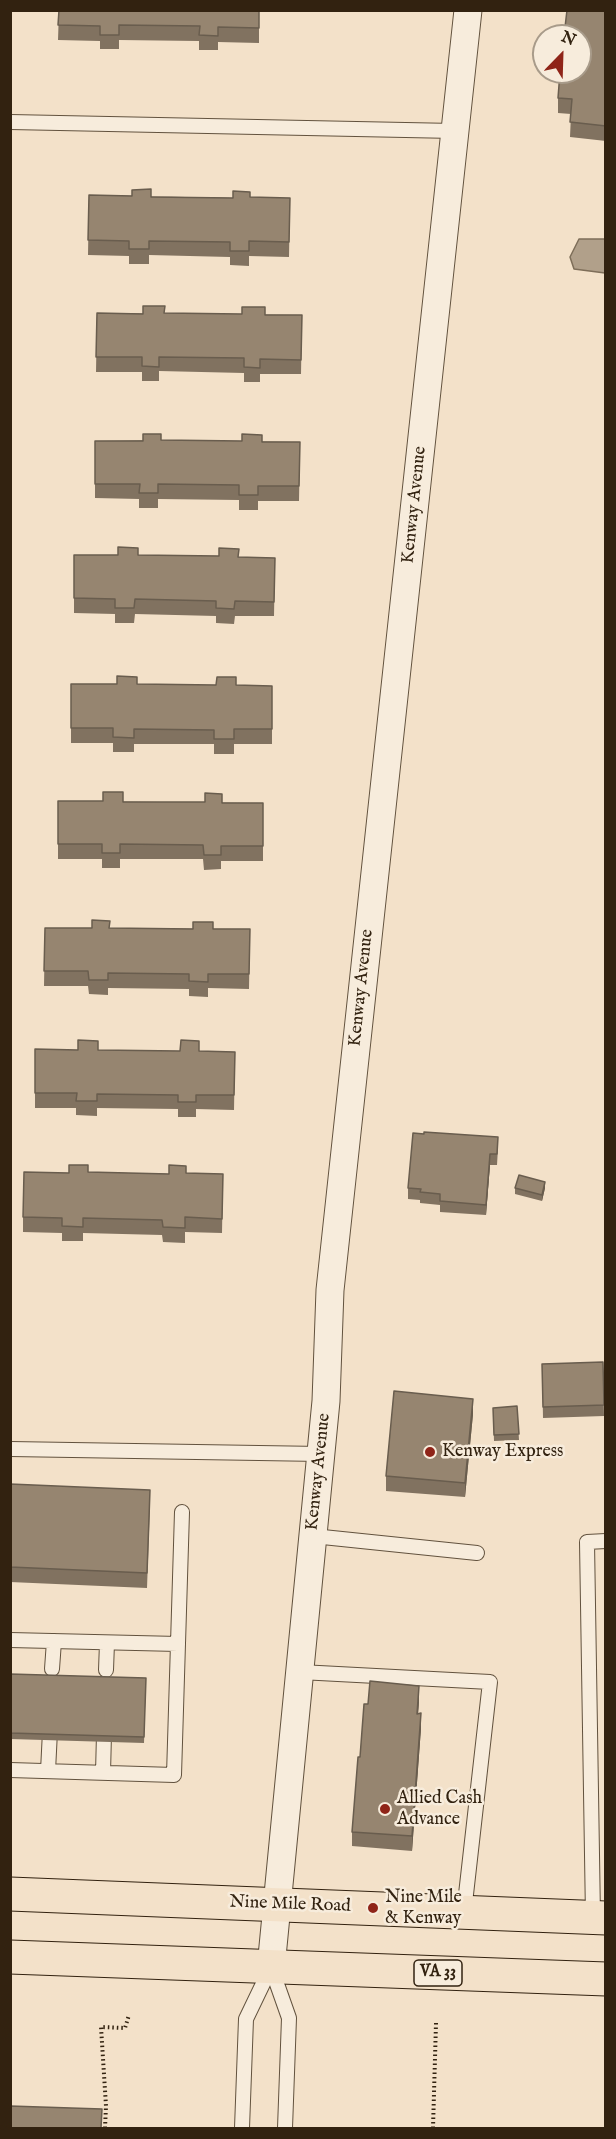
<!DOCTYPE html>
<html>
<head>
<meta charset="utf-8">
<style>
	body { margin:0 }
	#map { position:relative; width:616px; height:2139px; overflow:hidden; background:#f3e1c9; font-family:"IM FELL English",serif }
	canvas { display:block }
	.frame { position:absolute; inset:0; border:12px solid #322210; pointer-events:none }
	.north { position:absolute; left:532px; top:24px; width:60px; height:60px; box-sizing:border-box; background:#f7ecdc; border:2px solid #a89b8a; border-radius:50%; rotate:23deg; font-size:16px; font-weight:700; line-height:24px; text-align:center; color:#322210 }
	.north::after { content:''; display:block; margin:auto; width:21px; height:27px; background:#8f2418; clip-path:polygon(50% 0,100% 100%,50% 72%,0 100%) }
</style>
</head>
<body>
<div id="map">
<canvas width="616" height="2139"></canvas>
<div class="frame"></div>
<div class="north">N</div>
</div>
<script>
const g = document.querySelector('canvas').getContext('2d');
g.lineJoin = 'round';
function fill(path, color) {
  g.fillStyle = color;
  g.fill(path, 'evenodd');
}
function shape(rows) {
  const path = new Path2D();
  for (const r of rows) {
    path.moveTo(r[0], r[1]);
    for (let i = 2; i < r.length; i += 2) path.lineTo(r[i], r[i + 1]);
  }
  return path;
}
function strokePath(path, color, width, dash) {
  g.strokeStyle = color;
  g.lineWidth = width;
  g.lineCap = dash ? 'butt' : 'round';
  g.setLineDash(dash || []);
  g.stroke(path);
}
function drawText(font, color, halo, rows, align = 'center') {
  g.font = font + ' "IM FELL English",serif';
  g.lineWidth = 5;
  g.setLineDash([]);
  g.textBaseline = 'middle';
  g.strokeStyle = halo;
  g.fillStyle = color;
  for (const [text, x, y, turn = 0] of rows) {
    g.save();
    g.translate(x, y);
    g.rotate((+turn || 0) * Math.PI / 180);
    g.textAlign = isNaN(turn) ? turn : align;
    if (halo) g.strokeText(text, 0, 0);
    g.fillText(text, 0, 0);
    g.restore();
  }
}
const water = shape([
	[579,239,605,239,605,273,574,269,570,257,579,239]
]);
const path = shape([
	[105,2128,106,2106,101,2027,125,2028,129,2015],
	[433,2128,436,2023]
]);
const service = shape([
	[10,122,455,131],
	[10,1449,321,1454],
	[313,1536,477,1553],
	[10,1640,178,1644],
	[52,1669,54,1641],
	[106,1670,107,1643],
	[300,1672,490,1682,464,1912],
	[10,1770,174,1775,182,1512],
	[48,1771,50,1731],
	[103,1773,104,1734],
	[593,1917,587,1542,606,1541],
	[271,1967,289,2018,285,2128],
	[242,2128,246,2019,271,1967]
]);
const minor = shape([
	[271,1967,326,1401,330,1290,468,10]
]);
const primary = shape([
	[10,1894,606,1918],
	[10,1957,606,1979]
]);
const wall = shape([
	[59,10,259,10,259,43,218,42,218,50,199,50,199,41,119,40,119,49,100,49,100,41,58,40],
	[606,10,606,141,570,137,571,114,558,113,558,98],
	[89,195,233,198,290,198,289,257,249,256,249,266,230,265,230,257,149,255,149,264,129,264,129,256,88,255],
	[97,313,302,315,301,374,260,374,260,382,244,382,244,373,159,371,159,381,142,381,142,372,96,372],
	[161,440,300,442,299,501,258,501,258,510,239,510,239,500,158,499,158,508,139,508,139,499,95,498,95,441],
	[74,555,138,555,275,558,274,616,235,616,234,624,216,623,216,616,135,614,134,623,115,623,115,614,74,613],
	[71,684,272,686,272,744,234,744,234,754,214,754,214,744,134,744,134,752,113,752,113,743,71,743],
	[58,801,263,803,263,861,221,861,221,869,204,870,203,859,120,859,120,868,102,868,102,859,58,859],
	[45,928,250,929,249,989,208,988,208,997,189,996,189,989,108,988,108,995,89,994,88,986,44,986],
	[78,1050,235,1052,234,1110,196,1109,196,1117,178,1117,178,1109,97,1108,97,1116,76,1115,76,1108,35,1108,35,1093],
	[498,1148,497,1165,490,1165,486,1215,440,1212,440,1205,420,1203,420,1200,408,1199,408,1188],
	[88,1172,169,1174,186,1173,223,1174,222,1233,185,1232,185,1243,163,1242,162,1235,83,1233,83,1241,62,1241,62,1233,23,1232,23,1217,69,1173],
	[515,1188,545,1188,542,1201,515,1194],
	[603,1362,604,1416,543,1418,542,1364],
	[517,1406,519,1440,494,1441,493,1408],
	[473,1414,465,1497,386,1491,386,1476],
	[10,1484,150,1504,147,1588,10,1582],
	[10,1674,146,1678,144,1743,10,1739],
	[419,1701,418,1714,421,1728,412,1851,352,1846,352,1832,360,1757]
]);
const shadedWall = shape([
	[490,1154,490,1165,486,1215,486,1205],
	[545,1182,545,1188,542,1201,542,1195],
	[473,1399,473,1414,465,1497,465,1483],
	[419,1686,419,1701,417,1728,417,1714],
	[421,1713,421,1728,412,1851,412,1836]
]);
const building = shape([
	[59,10,259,10,259,28,218,27,218,36,199,35,200,26,119,25,119,35,100,35,100,26,58,25,59,10],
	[567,10,606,10,606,126,570,122,572,99,558,98,560,72,580,72,580,36,564,36,567,10],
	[151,189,151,197,233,198,233,191,250,192,250,197,290,198,289,242,249,241,249,251,230,251,230,242,149,241,149,249,129,249,129,241,88,240,89,195,132,196,132,190,151,189],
	[143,306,165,306,164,313,242,314,242,307,265,307,265,315,302,315,301,360,260,359,260,368,244,367,244,358,159,357,159,367,142,366,142,357,96,357,97,313,143,314,143,306],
	[143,434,161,434,161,440,242,441,242,434,262,435,262,442,300,442,299,486,258,486,258,495,239,495,239,485,158,484,158,493,139,493,140,484,95,484,95,441,143,441,143,434],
	[118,547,138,548,138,555,219,556,219,548,239,549,238,557,275,558,274,602,235,601,234,609,216,608,216,601,135,599,134,608,115,608,115,599,74,598,74,555,118,555,118,547],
	[117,676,137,677,137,684,216,685,217,677,236,677,236,685,272,686,272,729,234,729,234,739,214,739,214,730,134,729,134,738,113,737,113,728,71,728,71,684,117,684,117,676],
	[103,792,123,792,123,802,205,802,205,793,222,794,222,803,263,803,263,846,221,846,221,855,204,855,203,845,120,844,120,853,102,853,102,844,58,844,58,801,103,801,103,792],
	[92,920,110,921,109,928,193,929,193,922,213,922,213,929,250,929,249,974,208,974,208,982,189,981,189,974,108,973,108,980,89,980,88,971,44,971,45,928,92,928,92,920],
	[78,1040,98,1041,98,1050,180,1051,181,1040,199,1041,199,1051,235,1052,234,1095,196,1095,196,1102,178,1102,178,1095,97,1094,97,1101,76,1101,77,1093,35,1093,35,1049,78,1050,78,1040],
	[424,1132,498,1137,497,1154,490,1154,486,1205,440,1201,440,1194,420,1192,421,1189,408,1188,413,1133,424,1134,424,1132],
	[69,1165,88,1165,88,1172,169,1174,169,1165,186,1166,186,1173,223,1174,222,1219,185,1217,185,1228,163,1227,162,1220,83,1218,83,1227,62,1226,62,1218,23,1217,24,1172,69,1173,69,1165],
	[519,1175,545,1182,542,1195,515,1188,519,1175],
	[603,1362,604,1405,543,1407,542,1364,603,1362],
	[394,1391,473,1399,465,1483,386,1476,394,1391],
	[517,1406,519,1434,494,1435,493,1408,517,1406],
	[10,1484,150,1490,147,1573,10,1567,10,1484],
	[10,1674,146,1678,144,1737,10,1733,10,1674],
	[370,1681,419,1686,417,1714,421,1713,412,1836,352,1832,358,1757,360,1757,364,1704,368,1704,370,1681],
	[10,2106,102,2109,101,2128,10,2128,10,2106]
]);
const markers = [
	[430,1452,6,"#8f2418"],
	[385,1809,6,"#8f2418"],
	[373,1908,6,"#8f2418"]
];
const shields = [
	[438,1973,48]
];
const shieldNames = [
	["VA 33",438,1973]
];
const streetNames = [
	["Kenway Avenue",415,505,-84],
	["Kenway Avenue",362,988,-84],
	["Kenway Avenue",319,1472,-84],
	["Nine Mile Road",290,1905,2]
];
const poiNames = [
	["Kenway Express",442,1452],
	["Allied Cash",397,1799],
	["Advance",397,1820],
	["Nine Mile",385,1898],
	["& Kenway",385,1919]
];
fill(water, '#b1a08a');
strokePath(water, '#7e6e59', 1.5);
strokePath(service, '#62523e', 16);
strokePath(minor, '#62523e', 29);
strokePath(primary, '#322210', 35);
strokePath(path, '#322210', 4, [1.5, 3]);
strokePath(service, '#f7ecdc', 14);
strokePath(minor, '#f7ecdc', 27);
strokePath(primary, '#f3e1c9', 33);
fill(wall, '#817260');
fill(shadedWall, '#695d4e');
fill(building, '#968570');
strokePath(building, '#695d4e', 1.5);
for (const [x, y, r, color] of markers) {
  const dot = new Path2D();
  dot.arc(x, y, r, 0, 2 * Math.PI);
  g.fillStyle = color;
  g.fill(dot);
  strokePath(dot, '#f7ecdc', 2);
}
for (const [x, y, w] of shields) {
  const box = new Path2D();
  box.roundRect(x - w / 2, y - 13, w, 26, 4.5);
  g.fillStyle = '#f7ecdc';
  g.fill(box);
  strokePath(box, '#322210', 1.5);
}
drawText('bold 16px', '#322210', null, shieldNames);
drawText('18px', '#322210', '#f7ecdc', streetNames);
drawText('18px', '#322210', '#f7ecdc', poiNames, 'left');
</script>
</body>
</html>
